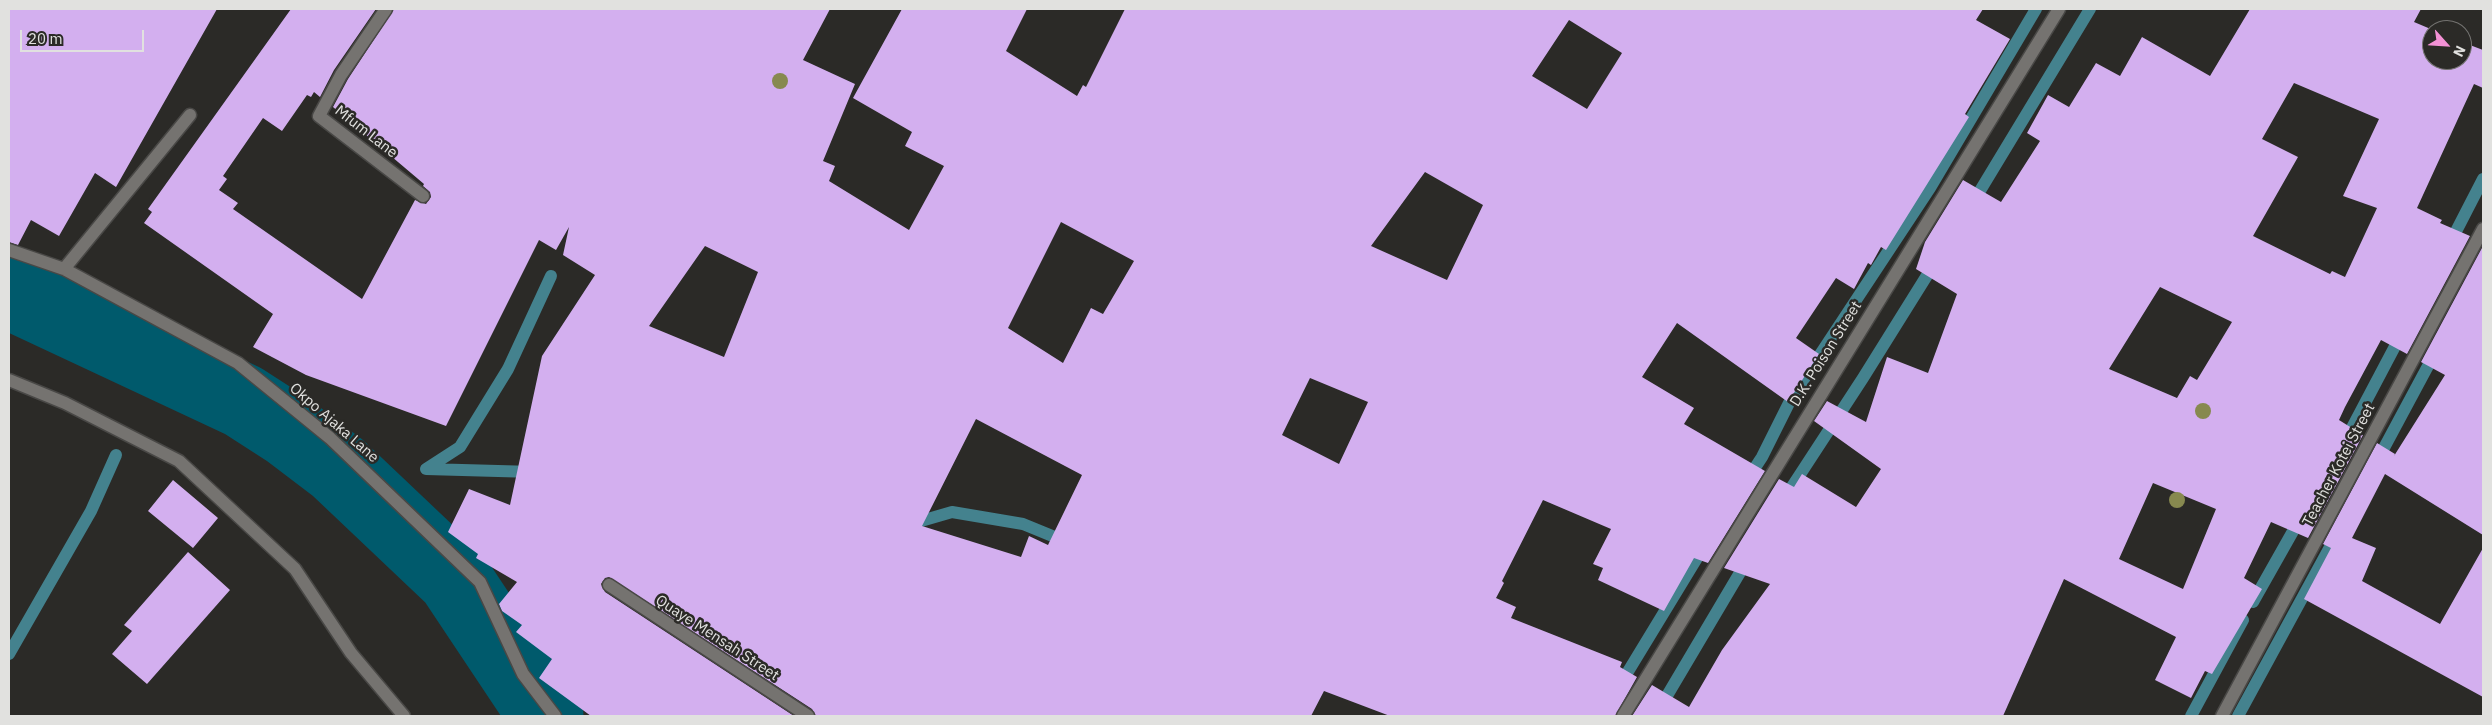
<!DOCTYPE html>
<html>
<head>
<meta charset="utf-8">
<style>
	body { margin:0 }
	#map { position:relative; width:2492px; height:725px; overflow:hidden; background:#2b2a27; font-family:"IBM Plex Sans",sans-serif }
	canvas { display:block }
	.frame { position:absolute; inset:0; border:10px solid #e1e1df; pointer-events:none }
	.north { position:absolute; left:2422px; top:20px; width:50px; height:50px; box-sizing:border-box; background:#2b2a27; border:1px solid #747371; border-radius:50%; rotate:116deg; font-size:14px; font-weight:700; line-height:20px; text-align:center; color:#e1e1df }
	.north::after { content:''; display:block; margin:auto; width:18px; height:22px; background:#f391d5; clip-path:polygon(50% 0,100% 100%,50% 72%,0 100%) }
	.scale { position:absolute; left:20px; top:30px; width:124px; height:22px; box-sizing:border-box; border:2px solid #e1e1df; border-top:0; padding-left:6px; font-size:15px; line-height:18px; white-space:nowrap; color:#e1e1df; -webkit-text-stroke:4px #2b2a27; paint-order:stroke }
</style>
</head>
<body>
<div id="map">
<canvas width="2492" height="725"></canvas>
<div class="frame"></div>
<div class="north">N</div>
<div class="scale">20 m</div>
</div>
<script>
const g = document.querySelector('canvas').getContext('2d');
g.lineJoin = 'round';
function shape(rows) {
  const path = new Path2D();
  for (const r of rows) {
    path.moveTo(r[0], r[1]);
    for (let i = 2; i < r.length; i += 2) path.lineTo(r[i], r[i + 1]);
  }
  return path;
}
function strokePath(path, color, width, dash) {
  g.strokeStyle = color;
  g.lineWidth = width;
  g.lineCap = dash ? 'butt' : 'round';
  g.setLineDash(dash || []);
  g.stroke(path);
}
function fill(path, color) {
  g.fillStyle = color;
  g.fill(path, 'evenodd');
}
function drawText(font, color, halo, rows, align = 'center') {
  g.font = font + ' "IBM Plex Sans",sans-serif';
  g.lineWidth = 5;
  g.setLineDash([]);
  g.textBaseline = 'middle';
  g.strokeStyle = halo;
  g.fillStyle = color;
  for (const [text, x, y, turn = 0] of rows) {
    g.save();
    g.translate(x, y);
    g.rotate((+turn || 0) * Math.PI / 180);
    g.textAlign = isNaN(turn) ? turn : align;
    if (halo) g.strokeText(text, 0, 0);
    g.fillText(text, 0, 0);
    g.restore();
  }
}
const stream = shape([
	[1972,204,2090,9],
	[2449,245,2483,179],
	[2345,441,2402,333],
	[2377,461,2436,351],
	[426,469,534,472],
	[426,469,460,447,508,369,551,276],
	[1747,480,1762,457,1792,397,1930,188,2036,9],
	[1784,499,1863,378,1936,261],
	[909,516,921,521,952,512,1023,524,1067,542],
	[2253,602,2301,517],
	[9,654,91,511,116,455],
	[1601,716,1705,545],
	[1655,716,1748,559],
	[2191,716,2243,620],
	[2238,716,2337,534]
]);
const river = shape([
	[9,293,25,299,243,401,288,430,338,468,454,578,546,716]
]);
const building = shape([
	[9,9,217,9,116,187,95,173,59,236,31,220,18,245,9,242],
	[291,9,376,9,334,70,320,97,314,92,311,97,307,95,282,131,263,118,223,176,227,179,219,190,238,203,233,209,362,299,415,200,426,204,431,197,430,192,423,186,424,184,333,107,348,79,394,9,830,9,803,60,855,84,823,161,835,166,829,181,909,230,944,166,905,146,912,132,853,98,902,9,1027,9,1006,51,1077,96,1083,85,1086,87,1125,9,1983,9,1976,20,2010,39,1965,114,1969,117,1886,250,1881,247,1871,265,1868,263,1854,289,1836,278,1796,338,1819,354,1788,402,1677,323,1642,377,1694,408,1684,424,1765,471,1708,563,1694,558,1664,611,1598,580,1603,568,1593,564,1611,529,1543,500,1502,581,1504,583,1496,598,1516,607,1511,618,1622,662,1620,667,1637,677,1615,716,1390,716,1324,691,1311,716,816,716,812,709,609,577,605,578,601,584,605,592,794,716,591,716,539,678,552,659,516,632,522,625,502,611,499,604,517,582,476,558,478,554,448,532,469,489,510,505,542,356,595,275,563,255,569,227,556,250,539,240,446,426,306,375,253,347,273,314,144,223,152,212,148,209],
	[1569,20,1622,53,1587,109,1532,76],
	[1425,172,1483,205,1447,280,1371,246],
	[1061,222,1134,261,1103,314,1091,308,1063,363,1008,328],
	[705,246,758,272,724,357,649,326],
	[1310,378,1368,402,1339,464,1282,435],
	[976,419,1082,475,1048,545,1029,536,1021,557,922,526],
	[2250,9,2421,9,2414,22,2433,30,2432,60,2462,60,2462,42,2483,50,2483,88,2474,84,2417,208,2442,220,2440,223,2470,236,2407,354,2381,340,2345,407,2339,420,2363,435,2308,538,2271,522,2244,578,2262,589,2212,674,2205,671,2191,698,2155,680,2176,637,2064,579,2003,716,1632,716,1652,685,1689,707,1722,650,1770,584,1724,568,1779,479,1794,487,1802,474,1856,507,1881,469,1814,421,1827,401,1866,422,1887,357,1928,373,1957,294,1916,269,1925,242,1963,180,2001,202,2040,141,2027,133,2048,95,2069,107,2096,63,2120,76,2142,37,2210,76],
	[2294,83,2379,119,2343,196,2377,208,2345,277,2332,271,2330,274,2253,236,2298,157,2262,139],
	[2160,287,2232,322,2197,380,2190,376,2177,398,2109,369],
	[2153,483,2216,509,2183,589,2119,559],
	[2483,246,2483,535,2385,474,2352,538,2376,548,2362,581,2440,624,2483,548,2483,697,2304,599,2331,548,2323,544,2377,443,2395,454,2394,456,2445,375,2421,362],
	[173,480,218,518,193,548,148,511],
	[188,552,230,590,147,684,112,654,132,631,124,625]
]);
const street = shape([
	[386,9,341,75,319,116,423,196],
	[9,250,64,269,238,363,330,438,480,582,523,674,555,716],
	[64,269,190,115],
	[9,380,65,403,179,461,295,569,351,653,404,716],
	[609,585,808,716],
	[1623,716,2059,9],
	[2222,716,2483,229]
]);
const trees = [
	[780,81],
	[2203,411],
	[2177,500]
];
const streetNames = [
	["Mfum Lane",366,132,38],
	["D.K. Poison Street",1826,354,-58],
	["Okpo Ajaka Lane",334,423,41],
	["Teacher Kotei Street",2339,465,-62],
	["Quaye Mensah Street",717,638,33]
];
strokePath(stream, '#44828e', 12);
strokePath(river, '#005a6c', 75);
fill(building, '#d3afef');
strokePath(street, '#494846', 15);
strokePath(street, '#757370', 12);
g.fillStyle = '#87894f';
for (const [x, y] of trees) {
  g.beginPath();
  g.arc(x, y, 8, 0, 2 * Math.PI);
  g.fill();
}
drawText('15px', '#e1e1df', '#2b2a27', streetNames);
</script>
</body>
</html>
